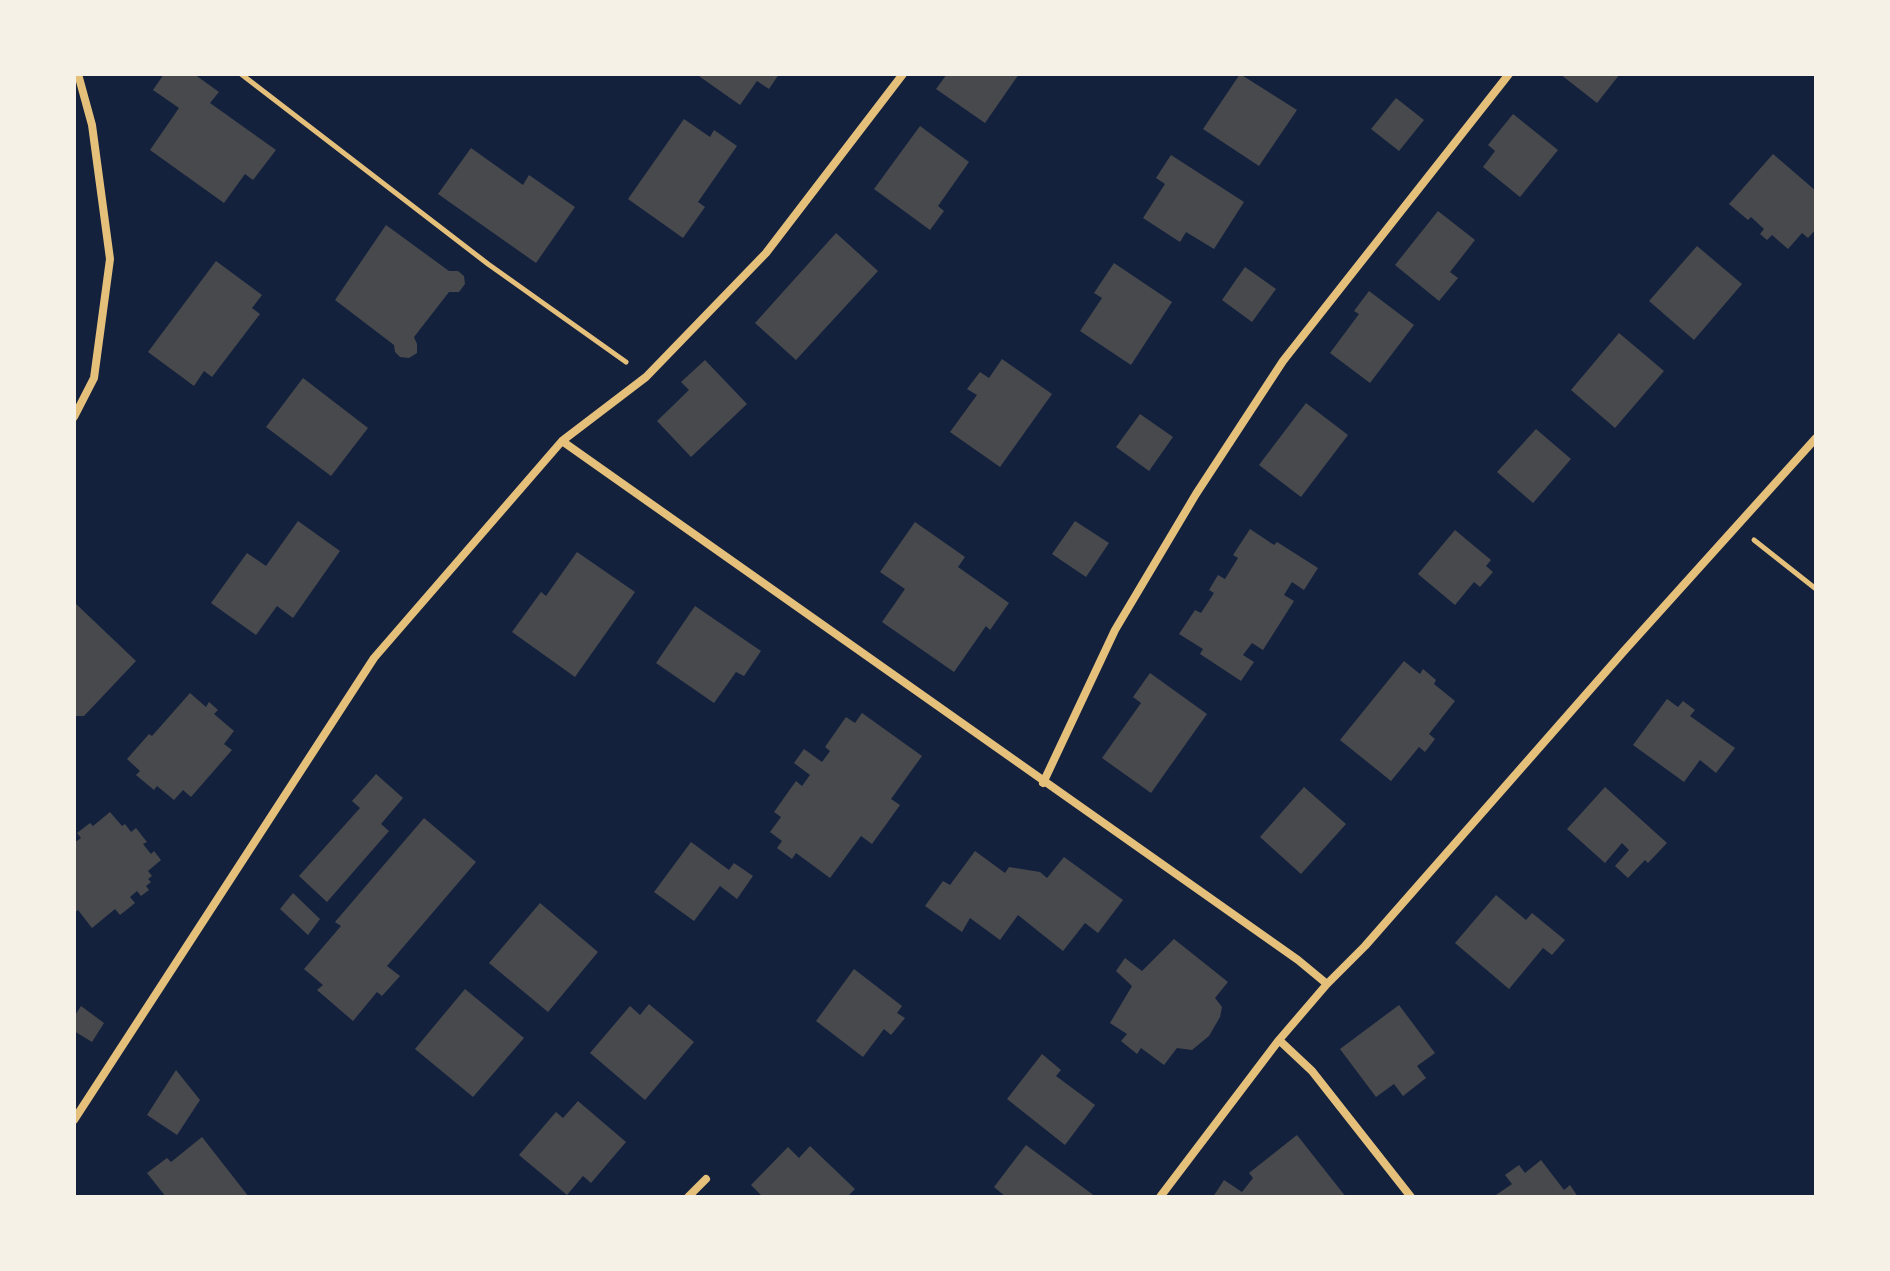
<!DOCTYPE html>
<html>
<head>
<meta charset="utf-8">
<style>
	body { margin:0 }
	#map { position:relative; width:1890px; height:1271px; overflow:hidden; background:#14213d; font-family:Helvetica,sans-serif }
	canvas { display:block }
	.frame { position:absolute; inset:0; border:76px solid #f6f1e7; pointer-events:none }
</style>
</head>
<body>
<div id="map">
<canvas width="1890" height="1271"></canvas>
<div class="frame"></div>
</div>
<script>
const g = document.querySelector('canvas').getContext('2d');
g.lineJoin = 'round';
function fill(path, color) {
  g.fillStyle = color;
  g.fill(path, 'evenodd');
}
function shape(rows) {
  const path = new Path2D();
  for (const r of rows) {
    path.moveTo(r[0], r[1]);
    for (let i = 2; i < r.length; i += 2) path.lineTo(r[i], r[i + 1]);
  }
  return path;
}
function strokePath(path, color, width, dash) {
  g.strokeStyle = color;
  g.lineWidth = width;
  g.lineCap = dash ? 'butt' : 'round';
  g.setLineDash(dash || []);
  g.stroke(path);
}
const building = shape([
	[164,74,194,74,219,92,210,103,276,150,253,180,245,174,224,203,150,150,179,108,153,90],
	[696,74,779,74,769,89,757,81,740,105],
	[947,74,1019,74,985,123,936,89],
	[1240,74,1297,110,1259,166,1203,129],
	[1560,74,1620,74,1597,103],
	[1396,98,1424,120,1399,151,1371,129],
	[1513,114,1558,150,1520,197,1483,167,1495,151,1488,145],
	[684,119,710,137,714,130,737,146,698,202,705,207,683,238,628,199],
	[920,126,969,162,938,206,944,211,930,230,874,189],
	[471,148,523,185,529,175,575,207,536,263,438,194],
	[1773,154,1816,191,1816,229,1808,238,1802,233,1788,249,1772,235,1767,240,1760,234,1764,229,1751,217,1748,220,1729,204],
	[1171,155,1244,202,1214,249,1186,232,1180,242,1143,218,1165,184,1156,178],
	[1438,211,1475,240,1450,272,1458,278,1439,301,1395,265],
	[386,225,449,271,458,271,464,276,465,284,459,292,449,292,414,337,417,344,417,353,409,358,400,357,395,352,394,345,335,300],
	[836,233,878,271,796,360,755,323],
	[1697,246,1742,284,1694,340,1649,301],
	[216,261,262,295,252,308,260,314,212,377,204,371,194,386,148,352],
	[1114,263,1172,302,1131,365,1080,331,1102,298,1094,293],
	[1245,267,1276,289,1252,322,1222,300],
	[1369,291,1414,325,1370,383,1330,353,1359,314,1354,311],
	[1619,333,1664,371,1615,428,1571,390],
	[1002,359,1052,394,1000,467,950,432,977,395,967,389,980,372,989,378],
	[705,360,747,404,691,457,657,421,689,390,681,382],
	[303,378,368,428,331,476,266,427],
	[1306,403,1348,435,1301,497,1259,465],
	[1140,414,1173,437,1149,471,1116,447],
	[1536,429,1571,459,1533,503,1497,472],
	[298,521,340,551,293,618,277,606,256,635,211,603,247,553,266,566],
	[1075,521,1109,543,1086,577,1052,554],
	[915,522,965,557,958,567,1009,603,990,630,986,626,954,672,882,622,905,589,880,572],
	[1250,529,1274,545,1277,542,1318,568,1304,590,1292,582,1284,595,1294,601,1263,650,1252,643,1243,655,1254,662,1241,681,1200,654,1203,649,1179,634,1195,610,1201,613,1214,593,1209,590,1218,575,1225,579,1238,558,1233,555],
	[1455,530,1491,560,1486,566,1493,572,1480,587,1474,582,1455,605,1418,574],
	[577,552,635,592,575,677,512,632,541,592,546,596],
	[74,602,136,661,84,716,74,716],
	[695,606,761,651,744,676,736,672,714,703,656,663],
	[1404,661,1420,674,1423,669,1436,680,1434,684,1455,701,1429,734,1435,739,1425,752,1419,747,1391,781,1340,740],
	[1150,673,1207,714,1151,793,1102,758,1141,703,1133,697],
	[190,693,206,707,209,702,218,710,214,714,234,731,224,744,232,750,191,797,183,790,174,800,157,786,154,790,136,775,140,771,127,759,149,734,152,736],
	[1667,699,1678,707,1683,701,1695,710,1690,716,1735,748,1716,773,1700,760,1684,782,1633,745],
	[862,713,922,756,891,799,900,805,872,844,861,836,830,878,796,853,792,859,777,848,782,841,770,832,781,817,774,812,796,781,802,786,810,775,794,763,804,749,822,762,830,751,825,747,846,717,855,723],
	[376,774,403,798,381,824,389,831,327,902,299,876,360,808,352,801],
	[1304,787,1346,824,1301,874,1260,837],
	[1605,787,1667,843,1648,863,1645,860,1628,878,1615,866,1629,850,1622,843,1605,863,1567,829],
	[110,812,122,826,125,824,131,832,136,828,147,842,143,844,151,854,154,851,161,860,148,871,152,876,148,879,151,882,146,886,149,890,141,896,137,891,130,897,135,903,120,915,115,909,92,928,78,910,74,913,74,843,81,838,77,833,90,823,93,826],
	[424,818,476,862,387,966,400,976,382,996,377,992,353,1021,317,990,323,985,304,969,341,926,335,922],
	[691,842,729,870,734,863,753,876,737,899,720,886,694,921,654,892],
	[975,851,1005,873,1009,867,1040,872,1047,878,1064,857,1123,900,1098,933,1085,923,1063,951,1018,915,1000,940,970,918,962,932,925,906,943,881,950,885],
	[293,893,320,919,308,935,280,909],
	[1496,895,1526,920,1532,913,1565,940,1552,955,1543,948,1509,989,1455,943],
	[540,903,598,952,548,1012,489,963],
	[1174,939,1228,982,1215,998,1222,1007,1220,1017,1209,1036,1192,1050,1177,1048,1164,1065,1141,1048,1137,1054,1121,1041,1127,1034,1110,1023,1132,986,1116,971,1125,958,1142,971],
	[854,969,902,1006,897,1013,905,1018,891,1035,884,1029,863,1057,816,1021],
	[465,989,524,1038,473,1097,415,1049],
	[649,1004,694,1042,645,1100,590,1053,630,1006,640,1015],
	[1399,1005,1435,1053,1417,1066,1426,1078,1403,1096,1394,1084,1376,1097,1340,1049],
	[81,1006,104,1023,92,1042,74,1031,74,1017],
	[1042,1054,1061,1070,1056,1076,1095,1105,1065,1145,1007,1099],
	[176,1070,200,1100,177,1135,147,1115],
	[578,1101,626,1142,591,1183,583,1176,567,1195,519,1155,556,1112,563,1118],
	[1297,1135,1346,1197,1213,1197,1224,1180,1242,1192,1253,1178,1249,1173],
	[202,1137,249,1197,166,1197,147,1173,167,1158,171,1162],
	[1026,1145,1096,1197,1006,1197,994,1187],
	[810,1146,855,1189,847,1197,763,1197,751,1185,788,1147,799,1158],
	[1541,1160,1564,1190,1570,1185,1578,1197,1493,1197,1512,1184,1505,1175,1519,1165,1525,1173]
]);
const path = shape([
	[241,74,488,264,626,362],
	[1754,540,1816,589]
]);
const minor = shape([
	[74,417,94,378,110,259,92,125,78,74],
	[562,441,1298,960,1327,984],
	[1043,783,1115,630,1196,494,1283,361,1509,74],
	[1279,1040,1312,1071,1411,1197],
	[74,1120,374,658,562,441,646,377,766,253,903,74],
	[688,1197,706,1179],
	[1160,1197,1279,1040,1327,984,1365,946,1624,651,1816,438]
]);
fill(building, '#48494c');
strokePath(path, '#e5c07b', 5);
strokePath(minor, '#e5c07b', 8);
</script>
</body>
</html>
